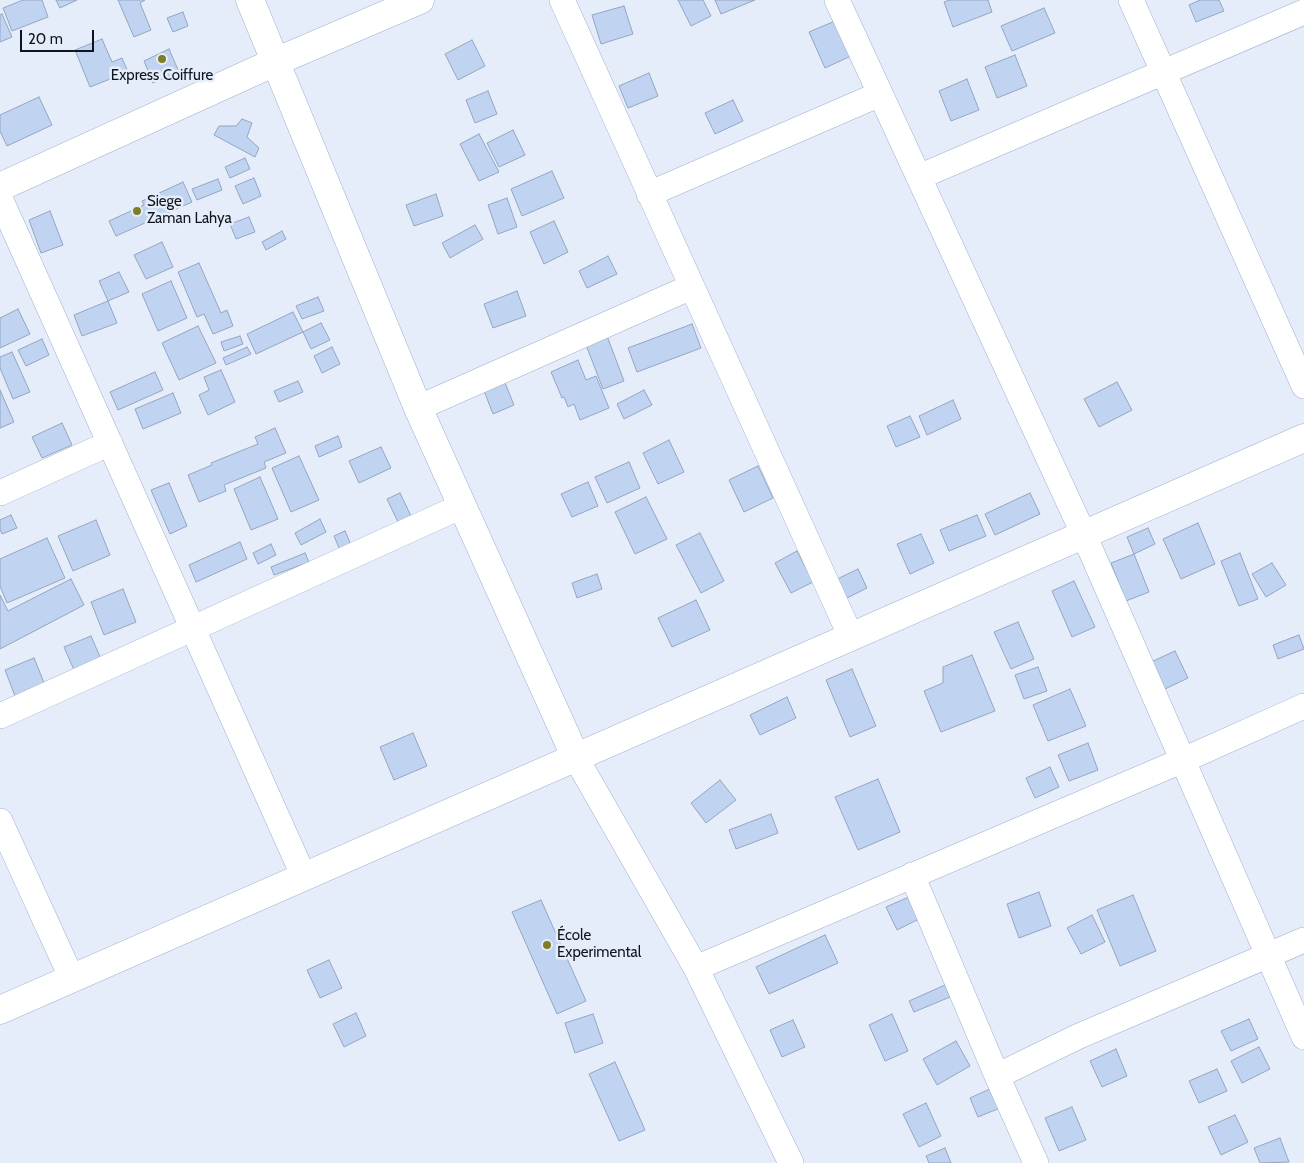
<!DOCTYPE html>
<html>
<head>
<meta charset="utf-8">
<style>
	body { margin:0 }
	#map { position:relative; width:1304px; height:1163px; overflow:hidden; background:#e6edfa; font-family:Cabin,sans-serif }
	canvas { display:block }
	.scale { position:absolute; left:20px; top:30px; width:74px; height:22px; box-sizing:border-box; border:2px solid #0e151f; border-top:0; padding-left:6px; font-size:15px; line-height:18px; white-space:nowrap; color:#0e151f; -webkit-text-stroke:4px #e6edfa; paint-order:stroke }
</style>
</head>
<body>
<div id="map">
<canvas width="1304" height="1163"></canvas>
<div class="scale">20 m</div>
</div>
<script>
const g = document.querySelector('canvas').getContext('2d');
g.lineJoin = 'round';
function fill(path, color) {
  g.fillStyle = color;
  g.fill(path, 'evenodd');
}
function shape(rows) {
  const path = new Path2D();
  for (const r of rows) {
    path.moveTo(r[0], r[1]);
    for (let i = 2; i < r.length; i += 2) path.lineTo(r[i], r[i + 1]);
  }
  return path;
}
function strokePath(path, color, width, dash) {
  g.strokeStyle = color;
  g.lineWidth = width;
  g.lineCap = dash ? 'butt' : 'round';
  g.setLineDash(dash || []);
  g.stroke(path);
}
function drawText(font, color, halo, rows, align = 'center') {
  g.font = font + ' Cabin,sans-serif';
  g.lineWidth = 5;
  g.setLineDash([]);
  g.textBaseline = 'middle';
  g.strokeStyle = halo;
  g.fillStyle = color;
  for (const [text, x, y, turn = 0] of rows) {
    g.save();
    g.translate(x, y);
    g.rotate((+turn || 0) * Math.PI / 180);
    g.textAlign = isNaN(turn) ? turn : align;
    if (halo) g.strokeText(text, 0, 0);
    g.fillText(text, 0, 0);
    g.restore();
  }
}
const building = shape([
	[23,0,42,0,48,17,12,31,3,8,23,0],
	[56,0,77,0,60,8,56,0],
	[118,0,145,0,140,3,151,30,134,37,118,0],
	[678,0,703,0,711,16,691,26,678,0],
	[715,0,755,0,721,14,715,0],
	[950,0,988,0,992,12,953,27,944,2,950,0],
	[1200,0,1219,0,1224,11,1196,22,1189,5,1200,0],
	[624,6,633,34,601,44,592,15,624,6],
	[1044,8,1055,33,1012,51,1001,26,1044,8],
	[183,12,188,26,173,32,167,18,183,12],
	[2,14,12,37,0,42,0,15,2,14],
	[835,21,851,56,825,68,809,32,835,21],
	[102,39,112,62,122,58,128,72,90,87,75,50,102,39],
	[472,40,485,66,458,80,445,54,472,40],
	[169,49,179,72,153,83,144,61,169,49],
	[1015,55,1027,86,997,98,985,67,1015,55],
	[649,73,658,96,628,108,619,86,649,73],
	[967,79,979,110,951,121,939,91,967,79],
	[488,91,497,114,475,123,466,100,488,91],
	[39,97,52,125,7,146,0,131,0,115,39,97],
	[733,100,743,121,715,134,705,113,733,100],
	[242,119,252,123,247,137,259,148,255,157,214,135,219,126,236,126,242,119],
	[513,130,525,155,499,167,487,143,513,130],
	[479,134,499,172,479,181,460,144,479,134],
	[245,158,250,169,230,178,225,167,245,158],
	[552,171,564,198,522,216,511,189,552,171],
	[254,178,261,196,243,204,235,186,254,178],
	[218,179,222,190,197,200,192,189,218,179],
	[183,182,192,202,116,236,109,221,144,205,142,201,183,182],
	[436,194,443,216,414,226,406,205,436,194],
	[507,198,517,227,498,234,488,205,507,198],
	[50,211,63,245,41,253,29,220,50,211],
	[249,217,255,232,236,239,230,224,249,217],
	[554,221,568,252,544,264,530,232,554,221],
	[475,225,483,239,450,258,442,243,475,225],
	[282,231,286,239,266,250,262,242,282,231],
	[162,242,173,267,146,279,134,255,162,242],
	[608,256,617,274,587,288,579,271,608,256],
	[199,263,221,313,227,310,233,326,213,334,204,314,197,317,178,272,199,263],
	[119,272,129,292,108,301,99,281,119,272],
	[171,281,187,318,158,331,142,294,171,281],
	[517,291,526,316,493,328,484,304,517,291],
	[318,297,324,311,302,319,296,306,318,297],
	[108,301,117,323,82,336,74,315,108,301],
	[18,309,30,334,0,348,0,318,18,309],
	[293,312,303,332,256,354,247,334,293,312],
	[321,323,330,340,311,349,303,332,321,323],
	[692,324,701,348,637,372,628,348,692,324],
	[198,326,216,363,179,380,162,343,198,326],
	[240,336,243,344,224,351,221,342,240,336],
	[607,336,624,381,603,389,586,345,607,336],
	[42,339,49,355,26,366,18,350,42,339],
	[247,347,251,354,226,365,223,358,247,347],
	[332,347,340,364,322,373,314,356,332,347],
	[12,352,30,392,13,399,0,368,0,357,12,352],
	[578,360,586,380,596,376,609,408,580,420,574,404,568,407,564,397,562,398,551,372,578,360],
	[221,370,235,402,208,415,199,395,209,390,204,377,221,370],
	[155,372,163,390,118,410,110,392,155,372],
	[298,381,303,392,279,402,274,391,298,381],
	[1117,382,1132,410,1099,427,1084,399,1117,382],
	[505,383,514,405,493,414,484,391,505,383],
	[0,390,14,422,0,428,0,390],
	[644,390,652,405,624,419,617,404,644,390],
	[173,393,181,413,143,429,135,409,173,393],
	[953,400,961,419,927,435,919,416,953,400],
	[910,416,920,437,896,447,887,426,910,416],
	[62,423,72,445,42,458,32,437,62,423],
	[275,428,286,453,264,462,266,468,224,485,226,491,199,502,188,475,212,465,211,463,258,444,255,437,275,428],
	[338,436,342,447,319,457,315,446,338,436],
	[669,440,684,472,658,484,643,453,669,440],
	[381,447,391,468,359,483,349,461,381,447],
	[299,456,319,500,291,512,272,468,299,456],
	[629,462,640,488,607,503,595,477,629,462],
	[758,466,773,498,744,512,729,480,758,466],
	[260,477,278,519,251,530,234,489,260,477],
	[588,482,598,506,572,517,561,494,588,482],
	[169,483,187,526,170,534,151,490,169,483],
	[400,493,411,516,398,522,387,499,400,493],
	[1030,493,1040,514,995,535,985,514,1030,493],
	[646,497,667,539,635,554,615,512,646,497],
	[11,515,17,528,2,534,0,529,0,520,11,515],
	[977,515,986,536,949,551,940,530,977,515],
	[320,519,326,532,301,545,295,533,320,519],
	[96,520,110,555,73,571,58,536,96,520],
	[1198,523,1215,564,1181,579,1163,539,1198,523],
	[1148,528,1155,544,1134,554,1127,537,1148,528],
	[345,531,351,545,340,550,334,536,345,531],
	[700,533,724,581,701,593,676,545,700,533],
	[921,534,934,563,910,574,897,544,921,534],
	[47,538,65,578,7,603,0,586,0,559,47,538],
	[240,542,247,559,196,582,189,565,240,542],
	[271,544,276,555,258,564,253,553,271,544],
	[797,551,813,582,791,593,775,563,797,551],
	[305,553,309,562,274,575,271,567,305,553],
	[1240,553,1258,599,1239,606,1221,561,1240,553],
	[1134,554,1149,592,1126,601,1111,563,1134,554],
	[1272,563,1286,585,1266,597,1252,574,1272,563],
	[858,569,867,588,841,601,831,582,858,569],
	[597,574,602,589,577,598,572,583,597,574],
	[71,579,84,605,0,649,0,595,8,611,71,579],
	[1074,581,1095,627,1072,637,1052,591,1074,581],
	[123,589,136,622,104,635,91,602,123,589],
	[696,600,710,630,672,647,658,618,696,600],
	[1018,622,1034,659,1011,669,994,632,1018,622],
	[1299,635,1304,649,1278,659,1273,645,1299,635],
	[91,636,101,659,74,670,64,647,91,636],
	[1175,651,1188,678,1165,689,1151,662,1175,651],
	[972,655,995,711,941,732,924,691,943,683,943,667,972,655],
	[34,658,45,685,15,696,5,670,34,658],
	[1038,667,1047,691,1024,699,1015,675,1038,667],
	[852,669,876,726,850,737,826,680,852,669],
	[1070,689,1086,726,1048,741,1033,705,1070,689],
	[787,697,796,718,760,735,750,715,787,697],
	[413,733,427,766,394,780,380,747,413,733],
	[1088,743,1098,770,1069,781,1058,755,1088,743],
	[1050,767,1059,787,1035,798,1026,778,1050,767],
	[878,779,900,832,858,850,835,797,878,779],
	[720,780,736,800,706,823,691,803,720,780],
	[771,814,778,833,736,849,729,830,771,814],
	[1039,892,1051,926,1019,938,1007,904,1039,892],
	[1133,895,1156,951,1120,966,1097,910,1133,895],
	[909,897,919,919,897,930,886,907,909,897],
	[541,900,586,1001,557,1014,512,912,541,900],
	[1092,915,1105,942,1081,954,1067,928,1092,915],
	[825,935,838,963,769,994,756,967,825,935],
	[329,960,342,988,320,998,307,970,329,960],
	[945,985,950,997,914,1012,909,1001,945,985],
	[356,1013,366,1036,344,1047,333,1024,356,1013],
	[593,1014,603,1043,575,1053,565,1023,593,1014],
	[892,1014,908,1051,885,1061,869,1025,892,1014],
	[1249,1019,1258,1039,1231,1051,1221,1031,1249,1019],
	[793,1020,805,1047,782,1057,770,1030,793,1020],
	[956,1041,970,1066,937,1085,923,1059,956,1041],
	[1259,1047,1270,1069,1242,1083,1231,1061,1259,1047],
	[1116,1049,1127,1076,1102,1087,1090,1061,1116,1049],
	[615,1062,645,1130,619,1141,589,1074,615,1062],
	[1217,1069,1227,1091,1199,1103,1189,1081,1217,1069],
	[992,1088,1000,1108,978,1117,970,1098,992,1088],
	[926,1103,941,1136,919,1147,903,1114,926,1103],
	[1072,1107,1086,1140,1059,1151,1045,1118,1072,1107],
	[1235,1115,1248,1142,1221,1155,1208,1127,1235,1115],
	[1280,1138,1289,1162,1260,1163,1254,1148,1280,1138],
	[945,1148,951,1163,929,1163,926,1156,945,1148]
]);
const minor = shape([
	[562,0,851,637],
	[837,0,1084,535,1304,1037],
	[1131,0,1304,386],
	[919,177,1304,12],
	[649,194,880,94],
	[0,198,304,877],
	[418,408,691,287],
	[0,493,110,443],
	[0,716,462,506],
	[576,758,696,968,791,1163],
	[0,821,72,979],
	[912,875,997,1076,1077,1037,1304,940],
	[696,968,1188,758,1304,706],
	[997,1076,1036,1163]
]);
const tertiary = shape([
	[250,0,418,408,576,758],
	[0,187,275,62,420,0],
	[0,1010,1304,438]
]);
const markers = [
	[162,59,5,"#7e7e27"],
	[137,211,5,"#7e7e27"],
	[547,945,5,"#7e7e27"]
];
const poiNames = [
	["Express Coiffure",162,76,"center"],
	["Siege",147,202],
	["Zaman Lahya",147,219],
	["École",557,936],
	["Experimental",557,953]
];
fill(building, '#c0d3f0');
strokePath(building, '#93a5c1', 1);
strokePath(minor, '#9eb0cc', 26);
strokePath(tertiary, '#9eb0cc', 29);
strokePath(minor, '#fff', 25);
strokePath(tertiary, '#fff', 28);
for (const [x, y, r, color] of markers) {
  const dot = new Path2D();
  dot.arc(x, y, r, 0, 2 * Math.PI);
  g.fillStyle = color;
  g.fill(dot);
  strokePath(dot, '#e6edfa', 2);
}
drawText('15px', '#0e151f', '#e6edfa', poiNames, 'left');
</script>
</body>
</html>
